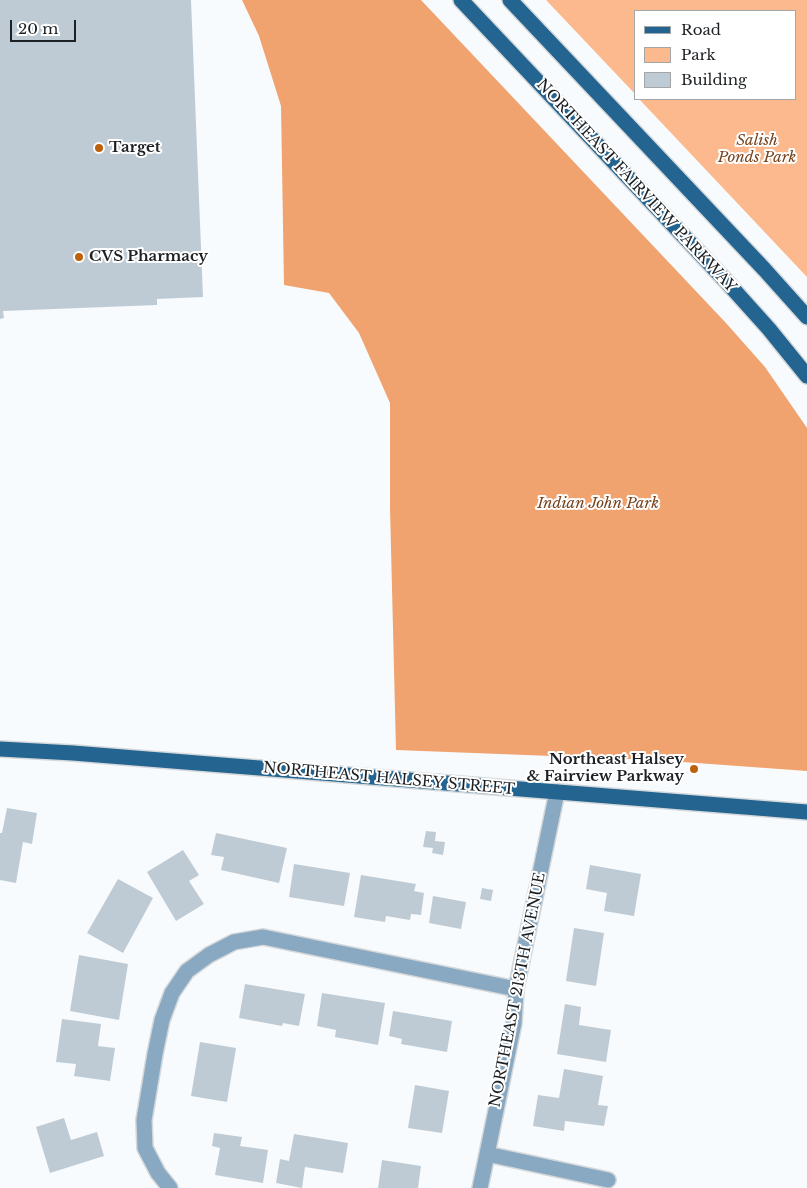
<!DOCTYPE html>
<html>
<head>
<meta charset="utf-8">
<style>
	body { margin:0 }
	#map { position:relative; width:807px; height:1188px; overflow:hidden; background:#f8fbfd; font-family:"Libre Baskerville",serif }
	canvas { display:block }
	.legend { position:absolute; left:634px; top:10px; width:162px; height:90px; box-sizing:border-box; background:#fff; border:1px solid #a5a6a7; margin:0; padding:6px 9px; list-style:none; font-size:15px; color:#1d2124 }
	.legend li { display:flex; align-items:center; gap:10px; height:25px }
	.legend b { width:25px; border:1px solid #a5a6a7 }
	.scale { position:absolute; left:10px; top:20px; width:66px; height:22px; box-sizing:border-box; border:2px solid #1d2124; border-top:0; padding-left:6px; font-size:15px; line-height:18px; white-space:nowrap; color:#1d2124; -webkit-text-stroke:4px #fff; paint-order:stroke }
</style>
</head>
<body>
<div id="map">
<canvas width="807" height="1188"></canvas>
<ul class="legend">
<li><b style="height:6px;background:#236490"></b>Road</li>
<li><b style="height:14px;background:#fbb98d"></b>Park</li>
<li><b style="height:14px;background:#bfcbd4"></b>Building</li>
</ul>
<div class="scale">20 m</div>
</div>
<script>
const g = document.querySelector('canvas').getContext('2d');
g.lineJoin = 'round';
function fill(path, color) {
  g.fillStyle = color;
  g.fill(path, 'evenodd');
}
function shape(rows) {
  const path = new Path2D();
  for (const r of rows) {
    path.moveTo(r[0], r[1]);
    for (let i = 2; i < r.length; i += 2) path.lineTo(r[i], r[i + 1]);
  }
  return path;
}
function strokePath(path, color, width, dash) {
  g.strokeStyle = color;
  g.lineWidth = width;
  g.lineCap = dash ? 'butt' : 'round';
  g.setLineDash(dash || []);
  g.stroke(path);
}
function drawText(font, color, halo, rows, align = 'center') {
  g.font = font + ' "Libre Baskerville",serif';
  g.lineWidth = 4;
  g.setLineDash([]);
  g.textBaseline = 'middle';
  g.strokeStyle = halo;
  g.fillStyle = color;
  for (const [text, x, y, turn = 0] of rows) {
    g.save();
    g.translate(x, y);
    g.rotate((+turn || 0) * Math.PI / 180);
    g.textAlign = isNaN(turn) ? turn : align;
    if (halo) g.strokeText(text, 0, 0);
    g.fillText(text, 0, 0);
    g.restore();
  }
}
const green = shape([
	[546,0,807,0,807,277,639,99,796,99,796,11,636,11,636,95]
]);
const forest = shape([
	[242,0,421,0,726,323,765,367,807,428,807,771,655,760,396,750,390,508,390,403,359,333,329,293,284,285,281,106,259,36]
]);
const building = shape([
	[0,0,191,0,203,297,157,299,157,305,3,311,4,318,0,319],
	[7,808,37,813,32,844,23,842,16,883,0,880,0,833,2,833],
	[426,831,436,832,435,841,445,842,443,855,432,853,433,848,423,847],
	[216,833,287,848,279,883,221,870,224,857,211,855],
	[183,850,199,875,189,881,204,904,176,921,147,872],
	[294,864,350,873,344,906,289,897],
	[590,865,641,874,634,916,604,911,607,893,586,889],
	[361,875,416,884,414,891,424,893,421,915,411,914,410,920,386,916,385,922,354,917],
	[118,879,153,898,123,953,87,933],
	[482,888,493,890,491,901,480,899],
	[433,896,466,902,461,929,429,923],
	[574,928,604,933,596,986,566,981],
	[79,955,128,964,119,1020,70,1011],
	[245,984,305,994,299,1026,283,1023,282,1026,239,1018],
	[322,993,385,1003,378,1045,335,1037,336,1030,317,1026],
	[565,1004,581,1007,579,1025,611,1030,606,1062,557,1054],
	[393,1011,452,1021,447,1052,401,1044,402,1039,389,1036],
	[62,1019,101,1024,98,1046,115,1048,110,1081,74,1076,76,1064,56,1062],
	[200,1042,236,1048,227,1102,191,1096],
	[564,1069,603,1076,598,1105,608,1106,604,1126,565,1121,564,1131,533,1126,538,1095,559,1098],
	[415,1085,449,1091,442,1133,408,1128],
	[64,1118,71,1140,97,1132,104,1156,50,1173,36,1127],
	[214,1133,242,1137,240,1146,268,1150,263,1183,215,1175,220,1148,212,1146],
	[294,1134,348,1143,343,1173,305,1167,302,1188,276,1183,280,1159,289,1161],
	[382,1160,421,1166,418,1188,378,1188]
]);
const minor = shape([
	[487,1154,608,1180],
	[170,1188,158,1173,145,1148,144,1120,155,1054,162,1020,172,993,187,971,209,955,234,942,263,937,516,989],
	[480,1188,514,1023,516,989,557,792]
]);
const major = shape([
	[461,0,725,280,769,329,807,376],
	[510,0,764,269,807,317],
	[0,749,73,753,807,812]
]);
const markers = [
	[99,148,5,"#bd620c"],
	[79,257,5,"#bd620c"],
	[694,769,5,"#bd620c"]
];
const parkNames = [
	["Salish",757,141],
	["Ponds Park",757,158],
	["Indian John Park",598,504]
];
const poiNames = [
	["Target",109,148],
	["CVS Pharmacy",89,257],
	["Northeast Halsey",684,760,"right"],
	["& Fairview Parkway",684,777,"right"]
];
const streetNames = [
	["NORTHEAST FAIRVIEW PARKWAY",636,186,47],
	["NORTHEAST HALSEY STREET",389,779,5],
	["NORTHEAST 213TH AVENUE",518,990,-79]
];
fill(green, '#fbb98d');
fill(forest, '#f0a36f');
fill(building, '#bfcbd4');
strokePath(minor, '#d5d8da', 18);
strokePath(major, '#d5d8da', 18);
strokePath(minor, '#89a9c2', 15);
strokePath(major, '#236490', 15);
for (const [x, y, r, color] of markers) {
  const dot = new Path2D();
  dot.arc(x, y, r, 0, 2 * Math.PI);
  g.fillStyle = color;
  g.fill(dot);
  strokePath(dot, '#fff', 2);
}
drawText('italic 15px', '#77441f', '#fff', parkNames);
drawText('bold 15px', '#1d2124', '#fff', poiNames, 'left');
drawText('15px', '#1d2124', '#fff', streetNames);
</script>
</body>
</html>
